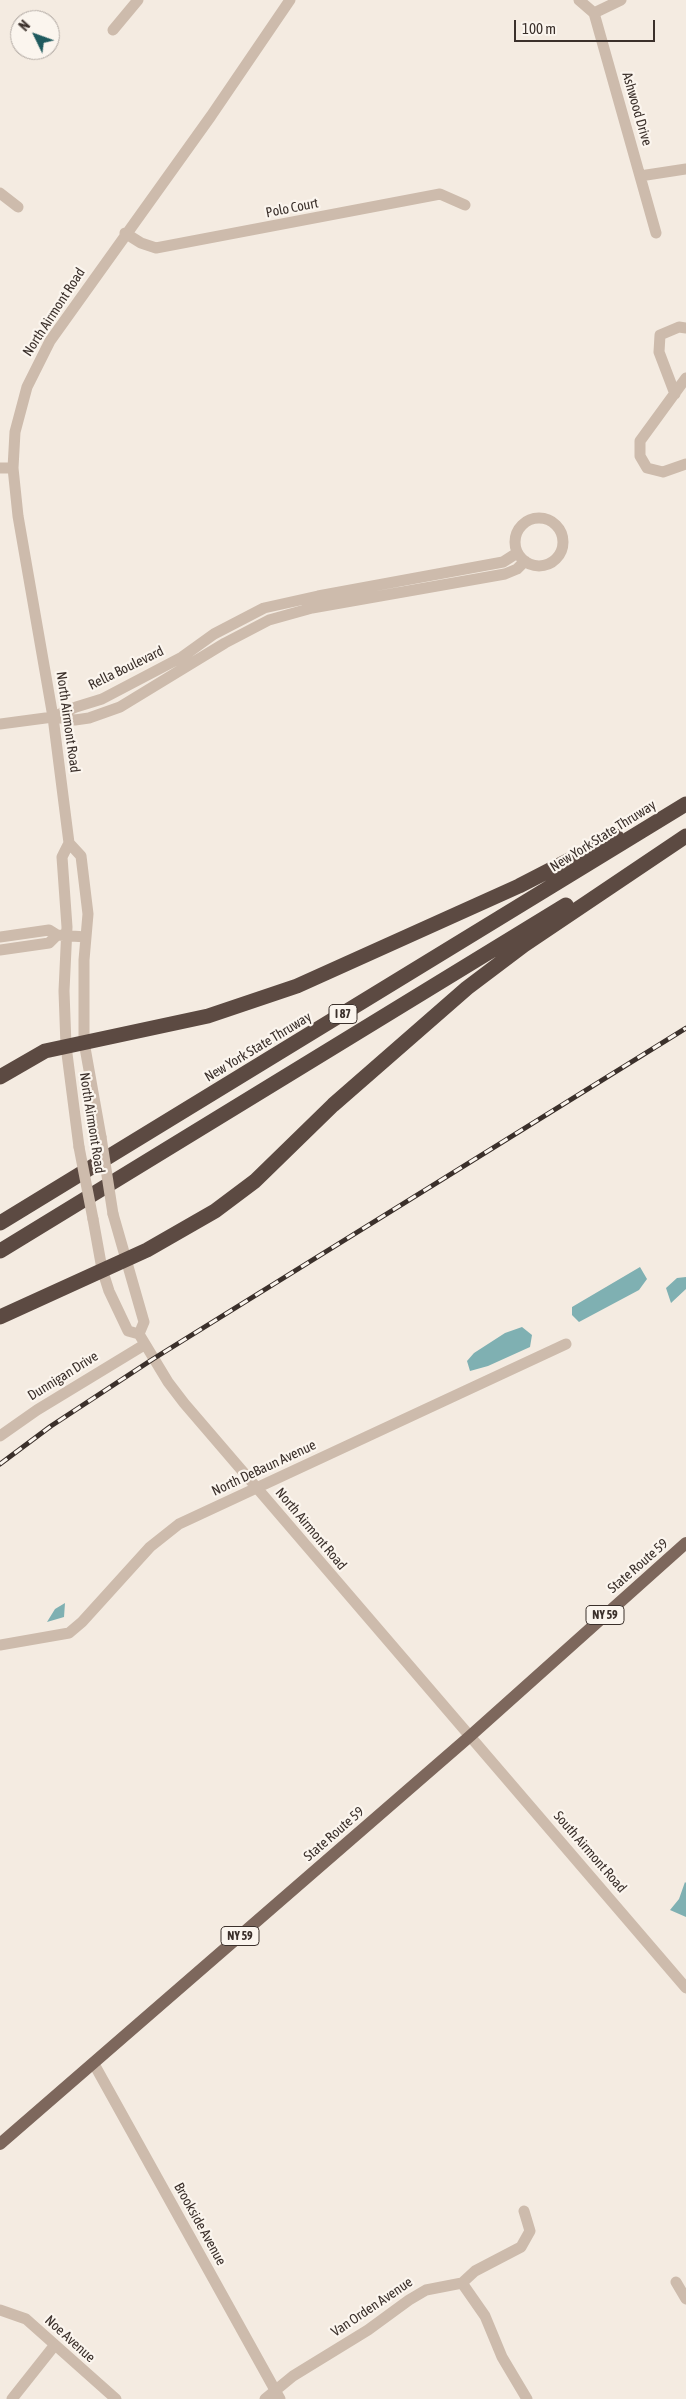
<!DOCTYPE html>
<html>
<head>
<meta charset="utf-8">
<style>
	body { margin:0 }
	#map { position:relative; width:686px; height:2399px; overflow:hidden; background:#f4ebe1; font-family:"Asap Condensed",sans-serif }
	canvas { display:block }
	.north { position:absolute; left:10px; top:10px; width:50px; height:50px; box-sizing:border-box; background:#fbf5ee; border:1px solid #aea6a0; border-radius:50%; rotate:312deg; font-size:14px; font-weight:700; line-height:20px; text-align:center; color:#3b302b }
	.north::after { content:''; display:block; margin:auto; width:18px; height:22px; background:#1f5a5e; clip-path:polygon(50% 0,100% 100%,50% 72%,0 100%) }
	.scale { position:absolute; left:514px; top:20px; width:141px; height:22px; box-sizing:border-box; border:2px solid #3b302b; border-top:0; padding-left:6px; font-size:15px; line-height:18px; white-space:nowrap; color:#3b302b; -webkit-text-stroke:4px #fbf5ee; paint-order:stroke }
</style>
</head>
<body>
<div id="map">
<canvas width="686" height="2399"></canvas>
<div class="north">N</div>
<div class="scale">100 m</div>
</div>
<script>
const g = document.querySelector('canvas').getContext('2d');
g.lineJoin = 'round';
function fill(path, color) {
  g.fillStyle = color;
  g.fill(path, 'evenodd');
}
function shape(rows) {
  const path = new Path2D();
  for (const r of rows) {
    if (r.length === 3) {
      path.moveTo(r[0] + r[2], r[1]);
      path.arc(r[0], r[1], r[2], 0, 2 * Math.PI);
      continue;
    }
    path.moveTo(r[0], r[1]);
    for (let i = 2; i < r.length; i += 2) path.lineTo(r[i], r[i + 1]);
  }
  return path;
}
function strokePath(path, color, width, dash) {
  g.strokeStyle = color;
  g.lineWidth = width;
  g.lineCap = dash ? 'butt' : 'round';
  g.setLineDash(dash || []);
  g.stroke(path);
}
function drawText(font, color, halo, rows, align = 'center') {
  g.font = font + ' "Asap Condensed",sans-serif';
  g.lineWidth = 4.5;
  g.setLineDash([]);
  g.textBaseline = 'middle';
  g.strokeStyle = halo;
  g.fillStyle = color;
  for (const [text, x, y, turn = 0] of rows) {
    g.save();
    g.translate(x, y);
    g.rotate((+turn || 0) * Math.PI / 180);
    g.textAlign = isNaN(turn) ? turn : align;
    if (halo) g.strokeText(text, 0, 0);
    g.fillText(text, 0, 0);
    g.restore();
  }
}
const water = shape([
	[640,1267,647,1279,639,1290,579,1322,572,1315,572,1307],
	[686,1277,686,1289,671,1303,666,1288,677,1278],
	[522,1327,532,1335,530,1347,488,1366,470,1371,467,1361,474,1353,505,1333],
	[65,1603,64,1617,47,1622,55,1609],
	[685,1882,686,1883,686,1917,670,1910,679,1899]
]);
const minor = shape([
	[579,0,594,13,656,233],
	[594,13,621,0],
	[113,30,138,0],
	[640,176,686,169],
	[0,193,18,207],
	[125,233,141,243,156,248,440,194,465,205],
	[686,378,640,441,640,456,647,468,663,472,686,464],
	[675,394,659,352,660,335,679,327,686,328],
	[0,468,13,468],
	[539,542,24],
	[53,717,76,707,102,699,182,657,214,634,264,608,318,596,503,562,517,553],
	[0,724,53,717,75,720,89,718,120,707,225,643,269,620,312,608,505,574,517,569,525,561],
	[69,843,81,856,88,914,84,960,84,1042,101,1137],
	[0,937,49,930,57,935,86,937],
	[0,950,49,943,57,935],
	[79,1147,66,1046,64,991,67,927,62,857,69,843,53,717,18,516,13,468,15,432,27,387,50,341,211,116,290,0],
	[113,1214,144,1322,139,1334],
	[93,1219,102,1269,109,1291,128,1331,139,1334,168,1382,184,1403,686,1988],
	[0,1436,37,1410,144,1345],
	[0,1645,69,1633,82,1622,150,1547,179,1524,566,1344],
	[94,2064,280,2399],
	[676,2282,686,2299],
	[462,2283,485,2316,502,2357,527,2399],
	[0,2310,26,2319,116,2399],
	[12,2399,54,2346],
	[265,2399,293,2376,368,2330,409,2300,426,2290,462,2283,475,2271,521,2247,530,2231,524,2211]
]);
const major = shape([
	[0,2144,469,1737,686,1543]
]);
const highway = shape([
	[0,1077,45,1051,208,1016,297,986,519,886,616,836],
	[0,1223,686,804],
	[0,1251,566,905],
	[0,1317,147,1250,215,1211,255,1181,333,1105,467,988,524,945,686,836]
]);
const rail = shape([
	[0,1464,51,1426,153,1359,686,1028]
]);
const minorBridge = shape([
	[101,1137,113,1214],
	[79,1147,93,1219]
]);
const shields = [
	[343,1014,28],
	[605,1615,38],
	[240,1936,38]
];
const shieldNames = [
	["I 87",343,1014],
	["NY 59",605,1615],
	["NY 59",240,1936]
];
const streetNames = [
	["Ashwood Drive",637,109,74],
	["Polo Court",292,208,-11],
	["North Airmont Road",54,312,-57],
	["Rella Boulevard",126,668,-26],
	["North Airmont Road",68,722,82],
	["New York State Thruway",603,836,-32],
	["New York State Thruway",258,1047,-31],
	["North Airmont Road",92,1123,81],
	["Dunnigan Drive",63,1376,-32],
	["North DeBaun Avenue",264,1468,-25],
	["North Airmont Road",311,1529,50],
	["State Route 59",638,1566,-41],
	["State Route 59",334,1834,-41],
	["South Airmont Road",590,1852,49],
	["Brookside Avenue",200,2224,61],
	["Van Orden Avenue",372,2307,-34],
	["Noe Avenue",70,2339,42]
];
fill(water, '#7fb0b2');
strokePath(minor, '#cdbbac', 11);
strokePath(major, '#7d675c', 12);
strokePath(highway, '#5c4a42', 15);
strokePath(rail, '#3b302b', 5);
strokePath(rail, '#fbf5ee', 3, [9]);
strokePath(minorBridge, '#cdbbac', 11);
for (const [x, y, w] of shields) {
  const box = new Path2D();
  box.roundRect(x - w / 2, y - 9.5, w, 19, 4);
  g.fillStyle = '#fbf5ee';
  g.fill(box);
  strokePath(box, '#3b302b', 1);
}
drawText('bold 12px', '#3b302b', null, shieldNames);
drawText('14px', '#3b302b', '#fbf5ee', streetNames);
</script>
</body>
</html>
